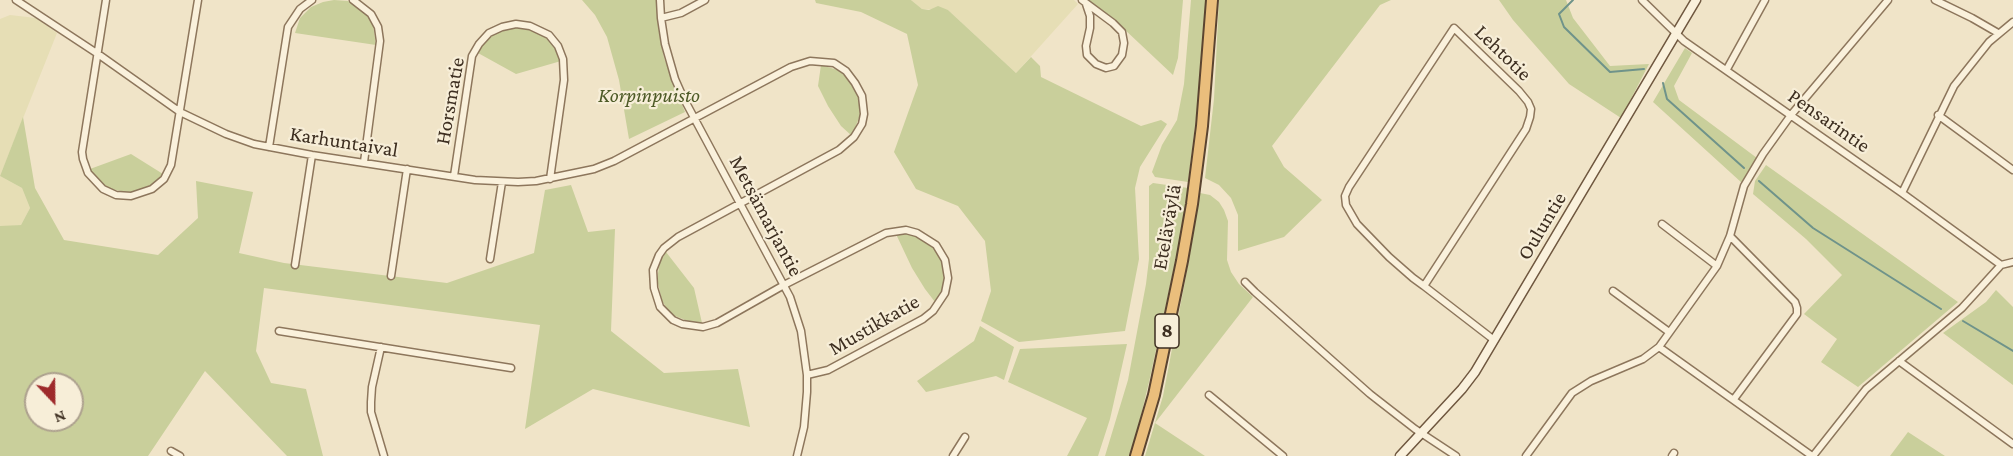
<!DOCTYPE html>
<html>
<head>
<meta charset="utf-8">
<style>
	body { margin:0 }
	#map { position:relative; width:2013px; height:456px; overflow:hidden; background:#f0e4c8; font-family:"Crimson Pro",serif }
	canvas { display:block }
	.north { position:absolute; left:24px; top:372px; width:60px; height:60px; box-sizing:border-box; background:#f7eed8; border:2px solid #ada18e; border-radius:50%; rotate:158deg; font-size:16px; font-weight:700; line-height:24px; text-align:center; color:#3d2e20 }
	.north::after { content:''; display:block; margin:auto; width:21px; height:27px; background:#9e2a2b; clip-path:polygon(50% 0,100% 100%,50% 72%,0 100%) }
</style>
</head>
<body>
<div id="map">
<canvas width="2013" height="456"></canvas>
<div class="north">N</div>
</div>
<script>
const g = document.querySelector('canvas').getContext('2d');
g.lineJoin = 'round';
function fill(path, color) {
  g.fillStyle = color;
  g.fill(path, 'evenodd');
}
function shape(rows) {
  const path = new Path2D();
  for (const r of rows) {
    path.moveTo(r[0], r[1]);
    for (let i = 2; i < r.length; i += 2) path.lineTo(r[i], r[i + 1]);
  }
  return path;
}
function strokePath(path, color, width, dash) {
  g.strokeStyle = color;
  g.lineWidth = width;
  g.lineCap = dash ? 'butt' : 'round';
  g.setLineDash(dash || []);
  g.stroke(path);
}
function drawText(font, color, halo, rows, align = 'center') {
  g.font = font + ' "Crimson Pro",serif';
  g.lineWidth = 4.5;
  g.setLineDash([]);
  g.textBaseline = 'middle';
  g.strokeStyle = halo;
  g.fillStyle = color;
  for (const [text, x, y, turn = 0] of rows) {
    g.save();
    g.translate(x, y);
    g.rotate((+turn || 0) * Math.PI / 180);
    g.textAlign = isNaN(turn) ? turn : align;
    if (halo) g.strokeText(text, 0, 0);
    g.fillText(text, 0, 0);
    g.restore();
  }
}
const farmland = shape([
	[911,0,1074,0,1078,4,1016,73,948,10,922,9],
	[10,15,36,18,57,33,0,176,22,188,30,208,21,225,5,227,0,226,0,19]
]);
const green = shape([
	[334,0,348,1,358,6,367,14,373,25,376,45,295,33,300,18,311,7,323,2],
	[582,0,657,0,658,21,664,58,685,112,629,139,619,80,607,37,595,15],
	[815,0,911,0,922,9,929,10,938,6,948,10,1016,73,1031,57,1040,66,1041,77,1141,126,1161,120,1167,124,1140,167,1135,188,1139,259,1125,331,1019,342,981,321,991,291,985,241,958,206,916,189,894,152,918,85,907,34,861,12,816,3],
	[1086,0,1183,0,1178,58,1173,75,1123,28],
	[1191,0,1206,0,1200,85,1188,182,1155,177,1152,172,1162,145,1177,120,1184,84],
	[1219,0,1391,0,1380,5,1272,146,1284,167,1322,200,1284,237,1238,251,1238,215,1231,198,1219,185,1205,178,1214,99],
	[1499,0,1566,0,1573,18,1610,66,1649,64,1621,118,1569,84,1513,20],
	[513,28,523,28,537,32,543,35,553,44,561,61,516,74,478,53,485,42,490,37,496,33],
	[1685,48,1692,53,1674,86,1679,100,1757,158,1742,183,1653,102],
	[821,65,841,71,854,85,861,105,860,115,852,136,841,126,828,106,818,86],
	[23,117,35,188,64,240,158,255,198,218,196,181,253,192,239,253,284,263,447,283,534,253,545,190,571,185,588,232,615,229,611,331,664,373,738,369,750,427,593,389,525,429,540,325,264,288,256,351,271,383,306,389,323,456,287,456,205,371,148,456,0,456,0,226,21,225,30,208,22,188,0,176],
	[36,384,72,384,72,420,36,420],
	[131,154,163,174,156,182,144,189,131,193,111,189,99,182,90,169],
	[1766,165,1958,302,1858,387,1821,362,1837,339,1804,314,1842,275,1806,239,1753,194,1755,181],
	[1153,183,1188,188,1178,249,1149,382,1138,428,1129,456,1105,456,1128,380,1146,284,1149,259,1149,186],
	[1200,193,1210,195,1219,202,1224,210,1228,221,1227,260,1231,272,1239,284,1253,297,1155,423,1205,456,1145,456,1163,396,1189,260],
	[895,232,916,235,932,245,937,252,942,261,945,277,943,289,935,302,925,289,912,268],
	[666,252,694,288,702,323,688,321,675,316,668,310,662,301,657,279,660,262],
	[1996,290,2013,307,2013,385,1943,333,1986,302],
	[980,326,1014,347,1004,380,996,376,926,392,917,381,974,341],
	[1127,344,1110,419,1098,456,1067,456,1087,418,1008,382,1020,349],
	[1908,432,1945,456,1890,456]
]);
const stream = shape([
	[1573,0,1559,14,1564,27,1610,72,1644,69],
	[1663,83,1667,99,1744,168],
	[1759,181,1813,228,1941,309],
	[1963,321,2013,351]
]);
const minor = shape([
	[16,0,98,54,180,112,226,134,254,144,312,155,475,180,518,182,536,181,594,169,614,161,791,67,810,61,834,63,846,71,855,83,862,96,864,114,862,124,854,137,839,150,678,237,664,248,659,255,653,270,654,288,660,307,673,320,682,324,703,327,717,323,784,285,886,233,906,230,917,233,936,245,945,260,948,278,945,293,933,311,923,319,828,370,807,375],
	[106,0,82,152,83,159,88,173,103,189,116,195,131,196,152,189,164,179,171,165,198,0],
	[353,0,371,14,378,27,380,41,364,162],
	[660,0,661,18,665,44,675,79,683,97,790,297,801,331,807,375,807,392,804,427,797,456],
	[1082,0,1113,23,1122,32,1124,43,1122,55,1114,66,1106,68,1096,64,1087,55,1086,46,1090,28,1090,16,1086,4],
	[1642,0,1684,41,1902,193,2001,265],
	[1935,0,1972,18,1998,33],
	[661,18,681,13,705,0],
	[1727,69,1765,0],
	[1938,115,2013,170],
	[269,147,288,27,300,9,312,0],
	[454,176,472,56,479,44,489,33,502,27,516,24,530,26,549,35,558,46,563,59,564,80,550,179],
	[1902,193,1954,86,1989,42,2013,22],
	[1662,224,1717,266],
	[1730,236,1795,302,1797,308,1797,314,1734,399],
	[490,259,502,182],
	[295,265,312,155],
	[2001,265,2013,262],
	[391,276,407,169],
	[1245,282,1255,292,1370,394,1415,429,1456,456],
	[1424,286,1526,129,1530,117,1531,109,1528,102,1519,91,1454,28,1349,187,1345,196,1346,205,1357,224,1389,257,1413,278,1424,286,1494,340],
	[1613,291,1669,332],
	[279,331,511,368],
	[381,347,372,387,371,402,371,412,384,456],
	[1659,347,1812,456],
	[1899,361,2013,444],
	[1209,395,1283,456],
	[171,451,180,456],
	[953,456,965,437],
	[1526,456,1572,393,1591,381,1643,359,1659,347,1717,266,1730,236,1744,186,1763,154,1791,115,1888,0],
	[1672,456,1674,453],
	[1813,456,1866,389,1962,308,2001,265]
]);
const secondary = shape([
	[1400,456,1462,389,1475,372,1696,0]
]);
const trunk = shape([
	[1136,456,1154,395,1182,261,1192,204,1202,126,1212,0]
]);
const shields = [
	[1167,331,24]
];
const shieldNames = [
	["8",1167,331]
];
const streetNames = [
	["Lehtotie",1503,53,44],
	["Horsmatie",450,101,-80],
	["Pensarintie",1829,121,35],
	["Karhuntaival",344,142,9],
	["Metsämarjantie",766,216,62],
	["Ouluntie",1542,226,-59],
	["Eteläväylä",1167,227,-80],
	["Mustikkatie",874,325,-30]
];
const parkNames = [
	["Korpinpuisto",649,96]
];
fill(farmland, '#e6deb5');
fill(green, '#c9cf9b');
strokePath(stream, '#6f938a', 2);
strokePath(minor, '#8d765c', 9);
strokePath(secondary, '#6f573f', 11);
strokePath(trunk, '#5b4430', 14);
strokePath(minor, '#faf1dc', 6);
strokePath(secondary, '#faf1dc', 8);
strokePath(trunk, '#eabe7c', 10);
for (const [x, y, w] of shields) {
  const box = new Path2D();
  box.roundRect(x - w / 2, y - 17, w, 34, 4.5);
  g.fillStyle = '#f7eed8';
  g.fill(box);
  strokePath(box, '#3d2e20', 1.5);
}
drawText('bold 20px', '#3d2e20', null, shieldNames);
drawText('21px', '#3d2e20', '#f7eed8', streetNames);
drawText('italic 21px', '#4d5a26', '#f7eed8', parkNames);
</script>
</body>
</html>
